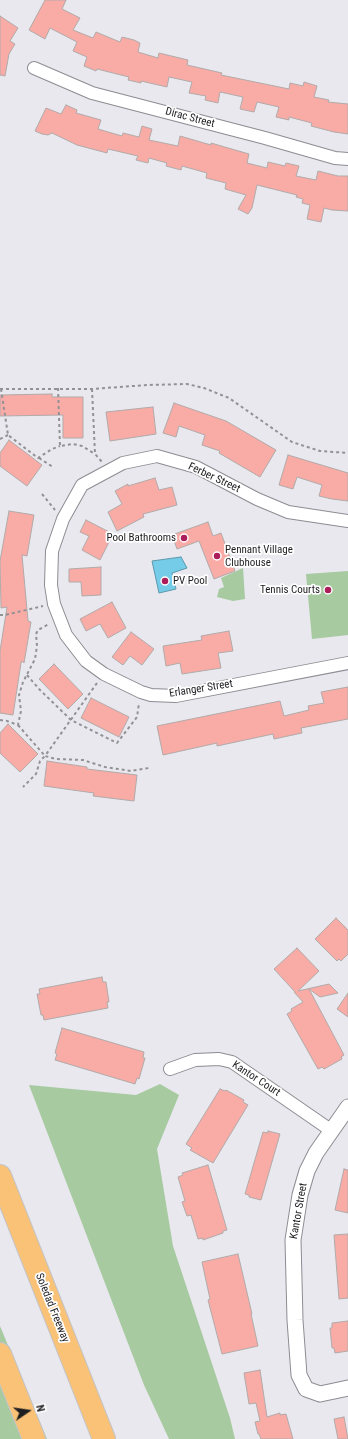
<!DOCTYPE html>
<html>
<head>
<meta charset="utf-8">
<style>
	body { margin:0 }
	#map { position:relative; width:348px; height:1439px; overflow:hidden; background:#e8e8ee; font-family:"Roboto Condensed",sans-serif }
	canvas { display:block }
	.north { position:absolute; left:8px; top:1391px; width:40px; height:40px; -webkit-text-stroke:3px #fff; paint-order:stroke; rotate:77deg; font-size:11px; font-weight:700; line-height:16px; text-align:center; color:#1e1e21 }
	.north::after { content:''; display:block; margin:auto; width:14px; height:18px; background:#1e1e21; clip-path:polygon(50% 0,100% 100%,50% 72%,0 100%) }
</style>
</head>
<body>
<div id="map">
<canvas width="348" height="1439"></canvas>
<div class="north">N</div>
</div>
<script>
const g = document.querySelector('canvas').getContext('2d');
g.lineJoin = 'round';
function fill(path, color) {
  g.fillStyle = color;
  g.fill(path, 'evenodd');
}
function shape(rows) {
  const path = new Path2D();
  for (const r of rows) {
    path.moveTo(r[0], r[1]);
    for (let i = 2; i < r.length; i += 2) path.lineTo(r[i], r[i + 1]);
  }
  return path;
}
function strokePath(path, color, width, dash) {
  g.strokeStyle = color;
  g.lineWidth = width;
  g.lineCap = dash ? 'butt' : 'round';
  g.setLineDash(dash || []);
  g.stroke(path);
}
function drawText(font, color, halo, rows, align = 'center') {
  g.font = font + ' "Roboto Condensed",sans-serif';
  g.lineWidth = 3.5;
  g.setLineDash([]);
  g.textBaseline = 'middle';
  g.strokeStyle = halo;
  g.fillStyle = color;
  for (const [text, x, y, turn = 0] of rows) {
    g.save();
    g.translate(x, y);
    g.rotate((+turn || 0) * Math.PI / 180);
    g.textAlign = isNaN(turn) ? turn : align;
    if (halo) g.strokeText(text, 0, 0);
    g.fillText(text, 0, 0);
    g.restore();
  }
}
const green = shape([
	[243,568,245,599,233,601,217,597,219,589,224,587,221,578],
	[348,571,348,635,312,639,306,574],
	[160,1084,179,1095,157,1149,173,1246,230,1418,235,1439,169,1439,144,1385,29,1085,136,1095],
	[0,1326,47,1439,0,1439]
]);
const water = shape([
	[181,557,187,568,172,573,176,589,159,593,152,561,181,557]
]);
const building = shape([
	[45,0,66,0,62,9,80,18,73,30,93,38,96,32,120,42,122,37,134,40,140,43,138,52,158,58,159,53,188,60,187,65,222,73,221,75,289,89,290,83,303,86,304,82,317,86,314,97,329,100,328,102,348,104,348,134,334,132,311,126,312,123,289,117,289,120,276,117,279,107,257,102,254,112,240,109,243,97,220,92,218,103,205,100,206,96,189,93,192,82,169,77,167,87,141,81,141,83,128,80,129,77,97,69,96,71,84,66,87,57,73,51,77,42,50,28,45,39,29,30,45,0],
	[0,16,18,28,10,41,15,44,9,54,5,76,0,75,0,16],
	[66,105,77,110,76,113,101,120,98,129,122,136,123,133,139,137,142,126,152,129,149,140,178,146,180,136,211,145,211,143,249,154,247,163,267,168,268,162,285,166,286,163,299,166,296,176,316,180,318,171,338,176,348,176,348,211,332,210,324,208,321,222,307,219,310,205,302,203,303,199,296,197,297,195,257,185,252,208,248,214,238,209,246,195,225,189,226,183,206,178,207,173,182,166,181,170,166,166,167,163,149,158,148,163,136,160,138,156,108,149,107,153,77,145,52,133,48,135,42,134,35,131,46,108,61,114,66,105],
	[52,394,52,397,83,397,83,438,63,438,63,415,0,416,0,395,52,394],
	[174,403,226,421,276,450,260,477,219,453,220,451,202,445,205,435,179,426,176,437,163,433,174,403],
	[153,407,156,434,110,441,106,412,153,407],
	[9,440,42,465,27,486,0,466,0,453,9,440],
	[288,455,348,473,348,501,332,499,319,496,322,485,297,477,293,489,279,485,288,455],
	[155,478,159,490,172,487,177,505,143,514,144,517,117,531,108,512,122,504,115,491,128,484,128,486,155,478],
	[9,511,34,515,27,556,22,555,28,621,31,622,24,663,22,661,21,663,13,715,0,713,0,651,7,607,1,608,0,561,9,511],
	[86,520,113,534,100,560,82,550,89,536,80,532,86,520],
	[208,522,213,536,221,533,235,571,214,579,199,541,177,549,172,535,208,522],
	[101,567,101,595,82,596,81,582,69,582,69,569,101,567],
	[112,602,126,628,108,638,100,624,86,631,80,619,112,602],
	[229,631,233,651,218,653,221,668,182,674,180,663,166,666,163,646,202,640,201,636,229,631],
	[131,632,154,649,142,665,130,656,123,665,112,657,131,632],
	[54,664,83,694,68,709,39,679,54,664],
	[348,687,348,719,301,728,302,733,274,739,273,734,217,746,217,743,163,755,157,726,280,701,284,716,309,710,308,706,324,703,321,692,348,687],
	[91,698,129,717,119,737,81,718,91,698],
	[8,724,38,754,20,772,0,753,0,733,8,724],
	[47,761,87,767,87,769,137,775,134,801,93,796,94,793,44,786,47,761],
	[336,918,348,930,348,954,341,961,339,959,337,961,315,939,336,918],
	[297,948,319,971,298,991,329,984,338,993,320,997,309,989,344,1055,341,1057,342,1059,324,1069,322,1067,318,1069,287,1014,292,1011,291,1009,303,1002,294,992,295,992,274,969,297,948],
	[102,977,103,982,106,982,109,1002,107,1002,108,1008,44,1020,43,1015,41,1015,37,994,40,994,39,989,102,977],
	[348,993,348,1017,337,1009,348,993],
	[62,1028,144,1052,143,1058,145,1058,139,1079,137,1078,135,1084,55,1060,57,1054,55,1053,62,1028],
	[220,1089,225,1091,226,1090,244,1100,243,1102,248,1105,213,1163,190,1150,192,1148,186,1144,220,1089],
	[268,1131,280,1134,261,1200,249,1197,249,1195,245,1194,263,1132,268,1133,268,1131],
	[208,1165,227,1230,223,1231,223,1233,203,1240,203,1238,198,1239,191,1215,187,1216,182,1202,185,1201,178,1177,183,1175,182,1173,208,1165],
	[344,1169,348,1170,348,1213,335,1210,344,1169],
	[348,1234,348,1298,339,1299,334,1235,348,1234],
	[238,1254,252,1314,251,1314,258,1346,222,1354,208,1300,210,1299,202,1262,238,1254],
	[348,1321,348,1351,335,1353,334,1348,332,1348,330,1328,332,1328,332,1323,348,1321],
	[260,1370,267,1417,280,1413,280,1415,286,1414,293,1439,261,1439,259,1434,258,1434,255,1422,260,1421,256,1403,249,1404,244,1373,260,1370],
	[344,1417,348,1439,338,1439,334,1419,344,1417]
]);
const path = shape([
	[58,388,60,446,73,444,82,446,95,454],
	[0,389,92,389,147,385,187,384,204,388,229,398,292,442,320,451,348,453],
	[1,389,8,435,38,458,52,449,60,446],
	[92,389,95,454,102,462],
	[0,439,8,435],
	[39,458,53,467],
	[42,494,55,510],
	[0,615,5,615,43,606],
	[27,675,40,690,71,720,117,743,137,717,139,703],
	[97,683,45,756,56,759,83,760,105,767,131,771,149,768],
	[0,720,7,721,18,725,21,711,19,695,23,682,35,659,37,646,36,634,38,630,49,624],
	[18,725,45,756,40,761,36,774,23,787]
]);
const minor = shape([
	[34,68,92,93,265,138,335,158,348,159],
	[348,521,288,512,257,499,196,467,157,456,123,463,82,485,63,519,52,551,51,585,54,604,66,635,86,661,104,674,141,692,151,695,176,696,348,663],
	[170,1069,195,1060,219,1059,232,1062,332,1131]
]);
const tertiary = shape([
	[348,1107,316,1153,307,1171,300,1195,293,1240,295,1320,299,1375,306,1389,320,1394,348,1388]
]);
const motorway = shape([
	[0,1176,104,1439],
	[0,1354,34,1439]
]);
const markers = [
	[184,538,4,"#ab1e5a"],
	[217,556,4,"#ab1e5a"],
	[165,581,4,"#ab1e5a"],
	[328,590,4,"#ab1e5a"]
];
const streetNames = [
	["Dirac Street",190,118,15],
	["Ferber Street",214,478,25],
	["Erlanger Street",201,689,-9],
	["Kantor Court",256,1079,33],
	["Kantor Street",299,1211,-80],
	["Soledad Freeway",52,1308,68]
];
const poiNames = [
	["Pool Bathrooms",176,538],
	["Pennant Village",225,550,"left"],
	["Clubhouse",225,563,"left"],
	["PV Pool",173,581,"left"],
	["Tennis Courts",320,590]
];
fill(green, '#a7caa0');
fill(water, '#75cce8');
strokePath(water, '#5b98ac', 1);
fill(building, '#f9aba6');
strokePath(building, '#b1aaa9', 1);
strokePath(minor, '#8c8d92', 14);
strokePath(tertiary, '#8c8d92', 17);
strokePath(motorway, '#c4c4c5', 24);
strokePath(path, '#929296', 2, [3, 3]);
strokePath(minor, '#fff', 12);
strokePath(tertiary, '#fff', 15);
strokePath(motorway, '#f9c277', 22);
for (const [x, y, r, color] of markers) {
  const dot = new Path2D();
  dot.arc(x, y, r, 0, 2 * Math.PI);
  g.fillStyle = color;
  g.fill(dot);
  strokePath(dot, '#fff', 1.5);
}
drawText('11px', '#1e1e21', '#fff', streetNames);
drawText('11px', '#1e1e21', '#fff', poiNames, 'right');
</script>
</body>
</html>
